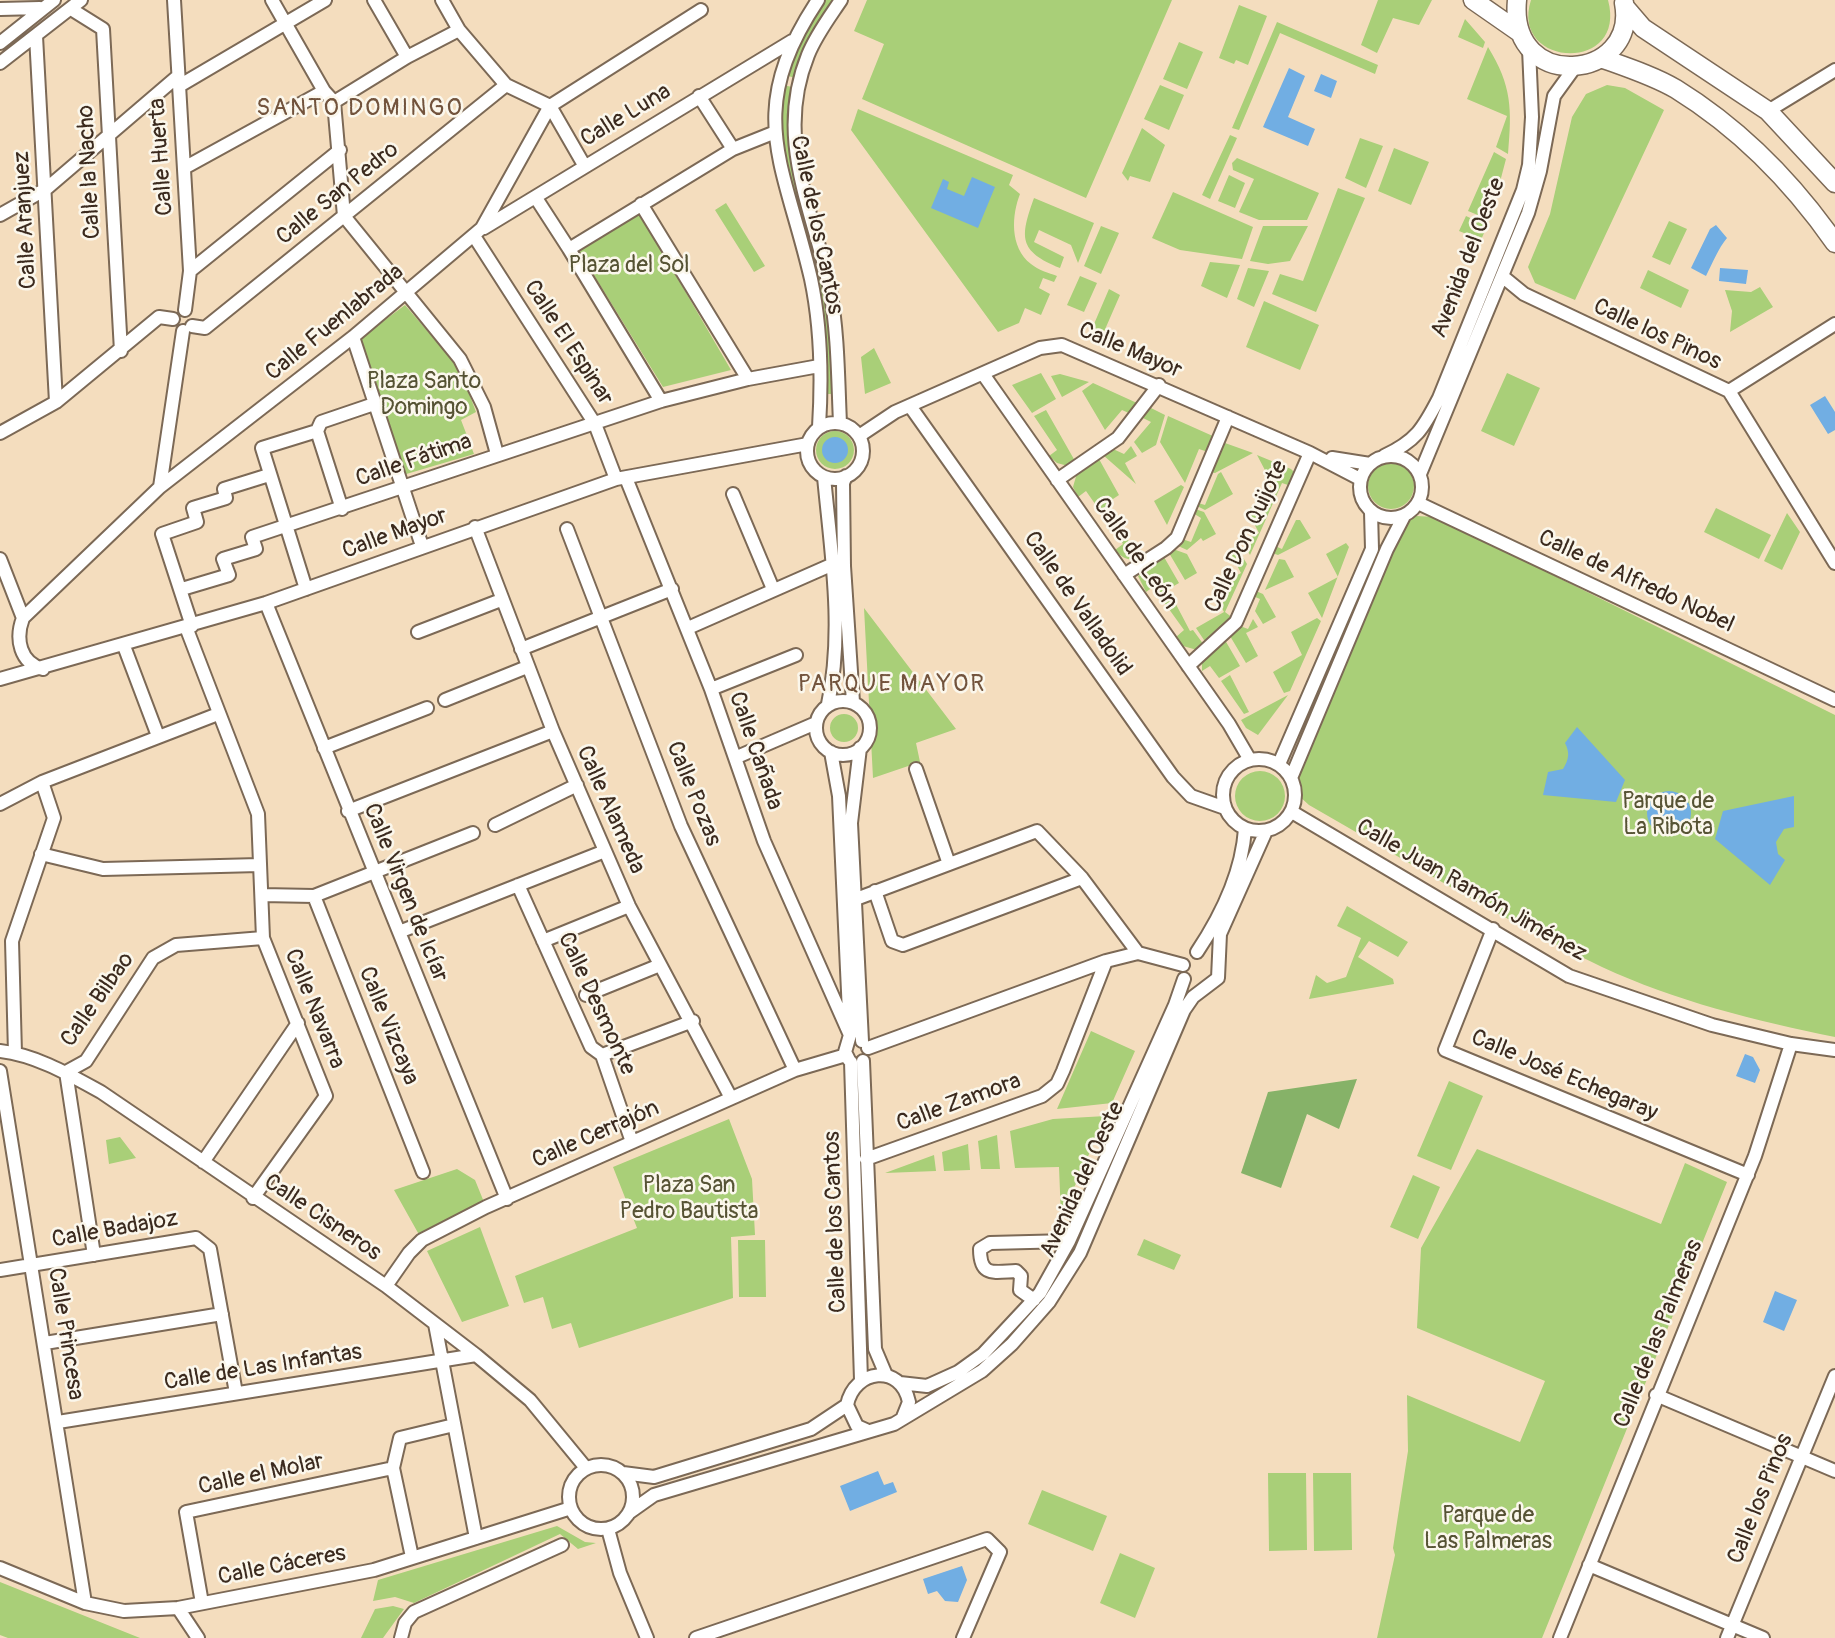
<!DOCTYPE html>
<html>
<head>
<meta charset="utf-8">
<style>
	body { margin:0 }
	canvas { display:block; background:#f4ddbe }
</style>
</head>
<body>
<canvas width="1835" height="1638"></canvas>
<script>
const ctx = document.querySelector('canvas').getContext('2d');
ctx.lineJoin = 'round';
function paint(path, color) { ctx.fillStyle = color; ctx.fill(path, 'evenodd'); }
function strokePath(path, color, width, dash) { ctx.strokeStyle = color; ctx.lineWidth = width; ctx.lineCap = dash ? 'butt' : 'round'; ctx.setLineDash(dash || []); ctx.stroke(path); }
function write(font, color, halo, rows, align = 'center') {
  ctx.font = font + ' Pangolin,sans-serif'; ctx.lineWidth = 5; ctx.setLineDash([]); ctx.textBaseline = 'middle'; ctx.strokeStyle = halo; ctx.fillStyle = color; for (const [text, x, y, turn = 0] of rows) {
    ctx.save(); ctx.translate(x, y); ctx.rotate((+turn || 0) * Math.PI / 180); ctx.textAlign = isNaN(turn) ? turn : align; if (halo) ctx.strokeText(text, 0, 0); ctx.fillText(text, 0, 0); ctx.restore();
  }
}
const green = new Path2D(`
	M822,0H837L795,78L785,75L791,57Z
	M867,0H1172L1086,198L862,99L884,44L854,31Z
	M1378,0H1432L1419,25L1393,18L1377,53L1361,45Z
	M1531,0H1608C1628,74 1509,68 1531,0Z
	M1239,5L1267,16L1248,65L1236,60L1234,64L1219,58Z
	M1465,19L1485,42L1483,48L1458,37Z
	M1277,22L1378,65L1375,74L1280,33L1239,130L1232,128Z
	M1179,42L1203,52L1187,89L1163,79Z
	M1488,47C1512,86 1512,109 1508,154L1496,147L1507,116L1467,99Z
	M783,85L792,87C786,136 793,176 807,223L798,226L778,134Z
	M1160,85L1184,95L1169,130L1144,119Z
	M1607,85L1625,88L1664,110L1575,300L1535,283L1528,267L1550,214L1572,117L1586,94Z
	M858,109L1013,175L1009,185L1020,194C1012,214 1009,247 1031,264C1038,270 1049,273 1057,276L1054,282L1043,278L1039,288L1050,294L1041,315L1025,308L1019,323L998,332L851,130Z
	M1142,128L1165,145L1150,182L1130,176L1128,181L1122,173Z
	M1230,135L1237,138L1210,199L1202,195Z
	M1360,138L1383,146L1366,188L1345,178Z
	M1394,148L1429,162L1411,205L1378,191Z
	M1494,152L1506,159L1490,220L1468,211Z
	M1237,158L1319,193L1307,220H1259L1239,212L1254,179L1233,170L1232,163Z
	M1229,175L1245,183L1235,208L1218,201Z
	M1338,188L1365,198L1316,312L1272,294L1280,274L1303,281Z
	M1173,192L1253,227L1242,259L1180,250L1152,238Z
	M1034,198L1094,223L1078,263L1071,245L1039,230L1034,242L1064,257L1060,268C1018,251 1020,237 1034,198Z
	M726,203L765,266L754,272L715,210Z
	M639,212L731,370L663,387L579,251Z
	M1466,216L1487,226L1481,240L1459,231Z
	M1669,221L1687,229L1670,265L1652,257Z
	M1101,226L1119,233L1101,274L1084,266Z
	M1263,226H1308L1290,261L1268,264L1250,261Z
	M811,232L827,299L833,394H823L802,235Z
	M1210,262L1240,265L1227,298L1201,286Z
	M1248,268L1269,271L1254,307L1237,299Z
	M1648,270L1689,290L1681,308L1640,288Z
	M1080,276L1097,283L1084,312L1067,305Z
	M1760,287L1773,307L1730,332L1732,311L1725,290L1751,292Z
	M1109,289L1120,295L1103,334L1091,331Z
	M1264,301L1319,325L1300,370L1246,347Z
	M405,305L460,369L476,412L461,420L474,454L403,475L361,338Z
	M874,348L891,383L865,394L861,357Z
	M1041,373L1056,399L1032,413L1012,385Z
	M1507,373L1540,388L1514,446L1481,431Z
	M1060,374L1089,382L1062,397L1051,376Z
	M1093,383L1137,403L1131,414L1122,410L1105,430L1082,391Z
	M1151,408L1165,415L1156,445L1142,453L1134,442L1151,422L1143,418Z
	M1046,410L1075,461L1068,466L1057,463L1049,456L1057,450L1034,416Z
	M1168,416L1215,437L1208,452L1199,449L1185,483L1160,442Z
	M816 450a19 19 0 1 1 38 0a19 19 0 1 1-38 0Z
	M1225,443L1253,453L1215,473L1210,472Z
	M1131,446L1137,456L1125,463L1136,484L1103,455L1113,449L1124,454Z
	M1257,455L1291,469L1296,474L1291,486L1282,483L1250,555L1243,542L1259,533L1247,510L1277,493Z
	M1099,459L1119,495L1107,503L1139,559C1128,561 1122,558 1115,550L1123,544L1086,491L1078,497L1073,487L1077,473Z
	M1368 486a23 23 0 1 1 46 0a23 23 0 1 1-46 0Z
	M1221,472L1233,494L1205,510L1197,506L1198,503L1205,505L1218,474Z
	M1181,485L1184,487L1167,525L1154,501Z
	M1716,508L1771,535L1759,559L1704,532Z
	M1195,509L1204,512L1216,534L1203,541L1201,538L1187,550L1176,545L1182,539L1191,542L1201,518L1193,513Z
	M1787,513L1800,532L1782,570L1764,561Z
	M1416,516L1436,517L1835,715V1037C1756,1021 1675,1001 1602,967C1501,919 1405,860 1309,805L1299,796L1296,780L1404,524Z
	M1296,520H1300L1311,538L1278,555L1272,553L1275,546L1282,549Z
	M1346,543L1349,547L1322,618L1308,593L1338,577L1326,554Z
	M1236,546L1247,564L1225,612L1233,618L1206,643L1196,628L1224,612L1212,589L1241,573L1229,550Z
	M1173,549L1187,554L1197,573L1185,580L1169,553Z
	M1164,557L1179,583L1158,595L1153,587L1146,592L1138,576Z
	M1279,559L1285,560L1294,577L1265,590Z
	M1256,591L1263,594L1276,617L1263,624L1255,611L1260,599L1253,596Z
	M1170,593L1190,631L1193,630L1204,645L1197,650L1183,646L1176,637L1184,630L1161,598Z
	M864,608L956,729L916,743L920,762L873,778Z
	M1317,618L1321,621L1290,691L1284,693L1273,672L1302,655L1291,632Z
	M1253,619L1258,627L1246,633L1258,656L1246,663L1230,636L1240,626L1248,629Z
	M1225,640L1240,666L1219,678L1210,666L1202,671V662Z
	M1230,675L1249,712L1244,714L1221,681Z
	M1288,695L1258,735L1246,728L1241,720Z
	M830 728a14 14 0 1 1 28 0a14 14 0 1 1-28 0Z
	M1235 796a25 25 0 1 1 50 0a25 25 0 1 1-50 0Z
	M1347,906L1408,942L1398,957L1369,941L1358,957L1393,979L1394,984L1309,999L1316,975L1327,983L1346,977L1361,938L1337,926Z
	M1091,1031L1135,1051L1112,1103L1057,1109Z
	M1449,1081L1483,1096L1451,1170L1417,1156Z
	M1106,1116L1061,1217L1059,1167L1015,1168L1010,1131L1053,1119Z
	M729,1119L752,1179L755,1235L731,1237L733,1298L579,1348L571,1323L552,1329L543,1297L524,1303L515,1276L637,1228L613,1167Z
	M997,1135L1000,1169H981L978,1141Z
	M120,1137L136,1158L109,1164L106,1140Z
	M968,1144L970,1170L944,1171L942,1152Z
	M1477,1149L1661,1224L1685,1163L1727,1182L1542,1638H1377L1395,1555L1393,1548L1408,1451L1407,1395L1520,1442L1545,1381L1417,1328L1421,1248Z
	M934,1155L936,1171L885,1173Z
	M457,1169L475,1180L486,1207L422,1240L394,1190Z
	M1413,1175L1440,1187L1418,1239L1390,1227Z
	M480,1227L509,1306L462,1322L427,1251Z
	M1144,1239L1181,1255L1174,1270L1137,1255Z
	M738,1240H765L766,1297H739Z
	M1268,1473H1306L1307,1550L1269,1551Z
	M1313,1473H1351L1352,1550L1314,1551Z
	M1042,1490L1107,1516L1093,1551L1028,1524Z
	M557,1526L585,1542L596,1543L578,1549L560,1534L414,1603L395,1597L373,1601L378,1580Z
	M1120,1553L1155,1568L1135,1618L1100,1603Z
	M0,1582L140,1638H8L0,1635Z
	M393,1606L404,1609L383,1638H361L375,1609Z`);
const forest = new Path2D(`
	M1357,1079L1339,1129L1307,1114L1281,1188L1241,1173L1268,1092Z`);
const water = new Path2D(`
	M1289,68L1305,76L1288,117L1315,129L1308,146L1263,127Z
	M1321,74L1337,81L1331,98L1314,91Z
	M972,177L995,187L978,228L931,208L943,179L949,182L947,189L964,196Z
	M1716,225L1727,238C1718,249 1713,262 1706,276L1691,268L1710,229Z
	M1720,268L1748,270L1746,284L1719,281Z
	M1825,396L1835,412V430L1828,434L1810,405Z
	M822 450a13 13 0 1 1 26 0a13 13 0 1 1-26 0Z
	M1577,727L1625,780L1616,802L1543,795L1548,772L1563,769C1569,759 1570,753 1565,743Z
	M1647 813a22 22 0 1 1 44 0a22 22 0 1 1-44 0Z
	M1794,796V827L1784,829L1776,842L1778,854L1785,860L1770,885L1715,839L1723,811Z
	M1745,1054L1753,1057L1760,1070L1755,1083L1736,1076Z
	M1775,1291L1797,1300L1784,1331L1763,1322Z
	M878,1471L884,1485L893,1482L897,1492L850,1511L840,1486Z
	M962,1566L967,1580L958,1602L945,1601L937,1591L928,1594L923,1579Z`);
const street = new Path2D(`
	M174,0L190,271L185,310
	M272,0L324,91L334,102L344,216L460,359L484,407L497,454
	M374,0L407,57
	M442,0L459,30L506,85L550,106L584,165
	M818,0C743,113 784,162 811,279C821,326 822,379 819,427
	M0,9L40,8
	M71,9L103,29L121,351
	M36,36L56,402
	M0,43L54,0
	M0,63L81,0
	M179,86L325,0
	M699,96L733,149
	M334,102L407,57L459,30
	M1768,111L1835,70
	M184,168L324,91
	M536,198L569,249L733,149L773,133
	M641,204L748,379
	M0,215L46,189L178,76
	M484,228L792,41
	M474,236L595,424L616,479
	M569,249L661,401
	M190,271L340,150
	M1502,276L1524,294L1729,391L1835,563
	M192,326L205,328L506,85
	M353,337L422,546
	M983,374L1229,724L1250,760
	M1729,391L1835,324
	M910,406L1173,777L1191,796L1225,808
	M840,423C838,380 838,332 830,290C813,208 774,139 808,55C816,35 829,18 841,0
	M807 451a28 28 0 1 1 56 0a28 28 0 1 1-56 0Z
	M317,431L342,509
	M0,433L56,402L159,317L173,319
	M859,436L895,412L1040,348L1062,345L1310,453L1360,479
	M1360 487a31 31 0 1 1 62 0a31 31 0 1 1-62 0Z
	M1384,456C1416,441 1423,429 1439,398L1523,190L1529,165L1532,117L1529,49
	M1332,458L1370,464
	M1420,474L1528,213L1540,171L1554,96L1575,67
	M846,476L843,483L844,566L853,702
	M824,477C831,551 844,631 828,704
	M626,478L711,689L764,841L850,1035
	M1057,480L1118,438L1159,385
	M160,487L183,331
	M733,494L773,589
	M1418,503L1835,700
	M475,527L553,731L629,906L731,1098
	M567,529L681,826L795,1070
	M0,559L23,618
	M1124,575L1166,548L1177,538L1228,417
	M182,589L229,575L223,559L256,549L252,537L661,401L748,379L819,366
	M306,589L262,448L317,431L321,422L374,404
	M266,603L507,1199
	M192,626L162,534L197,522L193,508L226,498L224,489L269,475
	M186,627L258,814L263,938L326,1096L253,1198
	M688,628L831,565
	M418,632L501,600
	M124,646L158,736
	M521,649L672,589
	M1188,666L1236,622L1310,453
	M43,669C20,663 15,639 23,618L160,487L353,337L482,228L550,106L701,10
	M0,679L266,603L616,479L808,444
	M711,689L796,655
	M445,700L527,667
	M816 728a27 27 0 1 1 54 0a27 27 0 1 1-54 0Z
	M324,748L427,708
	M860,748L851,823L862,1041
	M831,752L839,796L850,1035L845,1052L849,1060
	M737,757L816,723
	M1223 795a36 36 0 1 1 72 0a36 36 0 1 1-72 0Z
	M1279,764L1372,549L1371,512
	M916,769L949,864
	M1291,778L1387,549L1404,516
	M0,804L42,782L218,714
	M348,811L553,731
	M1292,812L1569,976L1712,1025L1791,1044L1835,1050
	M495,825L577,785
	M41,854L103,869L259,865
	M518,885L591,1047L602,1055L632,1142
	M875,891L892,941L903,945L1082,878
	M262,895L314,896L473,833
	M314,896L423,1172
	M856,899L1037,831L1082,878L1138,953L1183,965
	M1493,929L1445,1050L1748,1175
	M399,932L605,851
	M543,941L629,906
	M1197,952C1221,916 1242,872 1245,829
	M586,995L660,965
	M868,1048L1106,961L1138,953
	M0,1051C36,1055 70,1075 101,1092L386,1286L476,1355L530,1400L586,1468
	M15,1053L12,941L54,818L42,782
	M602,1055L693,1021
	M863,1061L875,1349L886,1375
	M851,1062L861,1380
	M0,1071L85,1603
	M866,1159L1042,1096L1057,1084L1063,1071L1106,961
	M203,1162L298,1023
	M94,1255L66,1072L86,1061L153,958L176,945L263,938
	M0,1270L196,1238L210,1249L236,1393
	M386,1286L409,1253L422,1240L486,1207L795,1070L846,1055
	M1034,1300L1020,1290L1021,1276L1016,1271C993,1272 980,1277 980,1249L990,1243L1069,1241
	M435,1324L476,1538
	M45,1343L222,1314
	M900,1383L927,1386L958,1372L983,1354L1040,1293L1069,1241L1175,1005L1184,979
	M1656,1395L1835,1471
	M58,1422L476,1355
	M866,1430L857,1426L847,1405C854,1369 901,1363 909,1402L903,1417
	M569 1497a32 32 0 1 1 64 0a32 32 0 1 1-64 0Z
	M623,1473L654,1477L811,1429L847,1405
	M630,1512L654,1495L894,1424L982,1371L1012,1344L1049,1302L1080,1253L1184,1010L1193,997L1218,978L1220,934L1266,831
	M608,1529L620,1573L647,1638
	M412,1557L393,1468L400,1438L454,1425
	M1589,1565L1763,1638
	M0,1568L85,1603L124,1611L178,1608L374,1570L571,1508
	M202,1603L186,1512L393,1468
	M178,1608L198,1638
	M401,1638L405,1623L414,1612L562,1545
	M696,1638L987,1539L1000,1552L963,1638
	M1560,1638L1755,1156L1791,1044
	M1727,1638L1835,1376`);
const secondary = new Path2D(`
	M1473,0L1519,32
	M1517,0C1508,94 1639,81 1624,3
	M1625,7L1643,28L1768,111L1835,183
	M1601,58C1626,67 1654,76 1676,89C1739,128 1793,183 1835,243`);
const streetNames = [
	["Calle Luna",626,116,-31],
	["Calle Huerta",162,157,-94],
	["Calle la Nacho",90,172,-93],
	["Calle San Pedro",338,194,-39],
	["Calle Aranjuez",26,220,-93],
	["Calle de los Cantos",816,225,78],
	["Avenida del Oeste",1469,258,-69],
	["Calle Fuenlabrada",335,323,-39],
	["Calle los Pinos",1657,335,25],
	["Calle El Espinar",568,343,57],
	["Calle Mayor",1130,351,23],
	["Calle Fátima",414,461,-19],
	["Calle Mayor",395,534,-20],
	["Calle Don Quijote",1247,537,-65],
	["Calle de León",1135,554,55],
	["Calle de Alfredo Nobel",1636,582,25],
	["Calle de Valladolid",1077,604,55],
	["Calle Cañada",755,751,71],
	["Calle Pozas",693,794,68],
	["Calle Alameda",610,810,66],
	["Calle Juan Ramón Jiménez",1471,891,30],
	["Calle Virgen de Icíar",405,893,68],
	["Calle Bilbao",98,1000,-55],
	["Calle Desmonte",596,1004,65],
	["Calle Navarra",314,1009,68],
	["Calle Vizcaya",388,1026,68],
	["Calle José Echegaray",1564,1076,23],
	["Calle Zamora",959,1103,-20],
	["Calle Cerrajón",596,1135,-24],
	["Avenida del Oeste",1083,1180,-65],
	["Calle Cisneros",322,1218,34],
	["Calle de los Cantos",836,1222,-92],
	["Calle Badajoz",115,1230,-10],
	["Calle Princesa",65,1334,81],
	["Calle de las Palmeras",1659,1334,-68],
	["Calle de Las Infantas",263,1368,-9],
	["Calle el Molar",261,1475,-12],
	["Calle los Pinos",1761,1499,-68],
	["Calle Cáceres",282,1566,-11]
];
const parkNames = [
	["Plaza del Sol",629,266],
	["Plaza Santo",424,382],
	["Domingo",424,408],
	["Parque de",1668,802],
	["La Ribota",1668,828],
	["Plaza San",689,1186],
	["Pedro Bautista",689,1212],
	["Parque de",1488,1516],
	["Las Palmeras",1488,1542]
];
const neighbourhoodNames = [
	["SANTO DOMINGO",360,109],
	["PARQUE MAYOR",892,685]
];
paint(green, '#a9cf78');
paint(forest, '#86b268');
paint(water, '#71aee3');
strokePath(street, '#7c6956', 16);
strokePath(secondary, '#7c6956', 21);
strokePath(street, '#fff', 12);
strokePath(secondary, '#fff', 18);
write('23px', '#3b2a1e', '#fbf7ec', streetNames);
write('23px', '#565334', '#fbf7ec', parkNames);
ctx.letterSpacing = '2px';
write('24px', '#72533c', '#fbf7ec', neighbourhoodNames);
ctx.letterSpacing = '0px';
</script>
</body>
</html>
